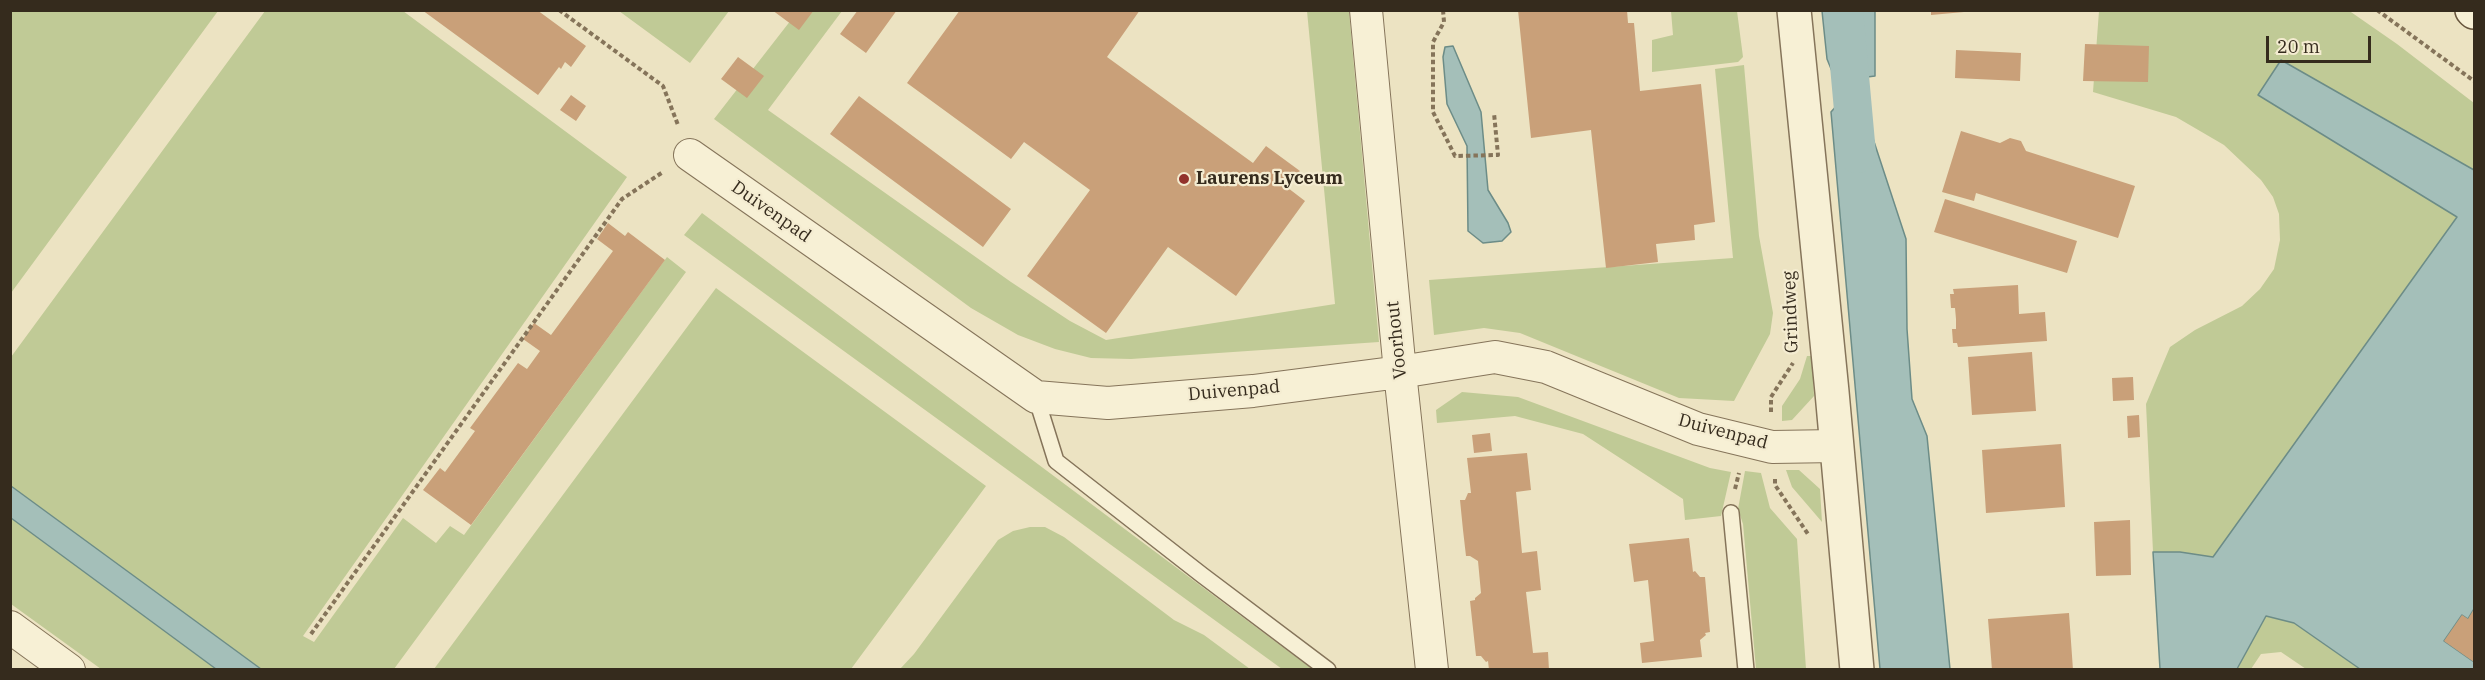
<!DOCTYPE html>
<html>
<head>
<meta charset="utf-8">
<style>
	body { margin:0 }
	#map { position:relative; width:2485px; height:680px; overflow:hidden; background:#ece3c2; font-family:"IBM Plex Serif",serif }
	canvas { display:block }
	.frame { position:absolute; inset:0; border:12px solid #352b1d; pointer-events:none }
	.scale { position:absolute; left:2266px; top:36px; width:105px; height:27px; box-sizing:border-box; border:3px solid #352b1d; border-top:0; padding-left:8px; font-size:18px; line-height:21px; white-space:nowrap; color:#352b1d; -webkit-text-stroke:4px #f4ecd1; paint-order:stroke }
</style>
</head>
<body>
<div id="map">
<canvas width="2485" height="680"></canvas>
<div class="frame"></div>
<div class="scale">20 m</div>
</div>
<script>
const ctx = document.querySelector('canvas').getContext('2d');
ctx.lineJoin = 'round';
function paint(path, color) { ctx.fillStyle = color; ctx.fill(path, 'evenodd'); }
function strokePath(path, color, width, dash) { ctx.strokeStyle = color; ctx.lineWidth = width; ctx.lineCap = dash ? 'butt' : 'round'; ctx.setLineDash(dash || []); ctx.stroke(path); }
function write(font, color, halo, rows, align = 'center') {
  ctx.font = font + ' "IBM Plex Serif",serif'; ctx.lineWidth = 4.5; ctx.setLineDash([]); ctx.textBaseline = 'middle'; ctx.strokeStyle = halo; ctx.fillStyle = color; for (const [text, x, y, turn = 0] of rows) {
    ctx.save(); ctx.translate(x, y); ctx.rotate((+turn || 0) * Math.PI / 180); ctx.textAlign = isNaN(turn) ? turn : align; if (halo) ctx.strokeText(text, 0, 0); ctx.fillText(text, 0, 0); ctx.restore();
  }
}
const green = new Path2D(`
	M11,10L218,11L11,293L10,11Z
	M2348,10L2397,44L2474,103V170L2281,60L2258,95L2457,217L2213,558L2180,552H2153L2146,404L2170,347L2195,330L2242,306L2260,289L2274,269L2280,240L2279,214L2273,197L2261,180L2224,145L2176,117L2093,92L2099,11Z
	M265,11H403L627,177L303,636L314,642L403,518L436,543L450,526L464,535L667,257L686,272L394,669H261L11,486V357Z
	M619,11H729L690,63Z
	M798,11H842L768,110L1011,282L1070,321L1106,340L1335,304L1307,11H1349L1379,342L1131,359L1091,358L1055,349L1018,335L971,308L714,119Z
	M1671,11H1737L1743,57L1738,62L1652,72V40L1673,35Z
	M1744,65L1759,236L1773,313L1770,334L1734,401L1679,398L1520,333L1484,328L1434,335L1429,280L1733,258L1715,69Z
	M702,213L1312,669H1282L684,235Z
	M716,288L986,486L851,669H434Z
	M1807,356H1812L1814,396L1792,420L1782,421V406L1800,379Z
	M1462,392L1518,397L1710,468L1731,472L1721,516L1685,520L1683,499L1583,434L1515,416L1437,423L1436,410Z
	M1786,470H1799L1820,489L1822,522L1792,487Z
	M1745,471L1761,473L1770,508L1797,539L1806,669H1756L1743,524L1738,509Z
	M11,518L216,669H101L11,604Z
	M1030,527H1045L1064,537L1174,620L1204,635L1250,669H900L914,654L998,540L1013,531Z
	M2265,616L2294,623L2360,669H2306L2281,652L2261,654L2251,669L2237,670Z`);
const water = new Path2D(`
	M1822,11H1875V76L1836,81L1827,59Z
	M1453,46L1481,112L1488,190L1508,223L1511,232L1502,241L1483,243L1468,231L1467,146L1447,104L1443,57L1445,47Z
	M2281,60L2474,170V609L2468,619L2462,615L2444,641L2474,662V669H2360L2294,623L2266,616L2237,669H2160L2153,552H2180L2213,557L2457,217L2258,95Z
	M1861,102L1906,239L1907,329L1912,399L1927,436L1950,669H1880L1831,112L1838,104Z
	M11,486L261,669H216L11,518Z`);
const canal = new Path2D(`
	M1844,10L1857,154`);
const building = new Path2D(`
	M422,10H537L586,46L571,67L565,62L561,69L559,67L538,95Z
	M772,10H814L799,30Z
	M858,10H897L866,53L840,34Z
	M960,10H1140L1107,57L1253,163L1266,146L1300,171L1288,188L1305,201L1236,296L1168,247L1106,333L1027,276L1090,190L1024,142L1011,159L907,83Z
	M1518,10H1627L1628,23H1634L1640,91L1701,84L1715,222L1694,225L1695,240L1656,244L1658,262L1606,268L1591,130L1531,138Z
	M1931,10H1964V12L1931,15Z
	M2085,44L2149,46L2148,82L2083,81Z
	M1956,50L2021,53L2020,81L1955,78Z
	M738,57L764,76L747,98L721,79Z
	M571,95L586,106L576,121L560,110Z
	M859,96L1011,209L983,247L830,134Z
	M1961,131L2000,143L2010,138L2021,141L2026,151L2135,186L2118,238L1976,193L1974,201L1942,192Z
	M1945,199L2077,241L2067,273L1934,232Z
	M608,223L625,236L628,232L665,260L471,525L423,490L440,468L445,472L475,431L470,428L518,363L527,369L540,351L523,339L534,323L551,335L613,251L597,239Z
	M2018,285L2019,314L2045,312L2047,341L1958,347L1957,343H1953L1952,329H1956V319L1955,308H1951L1950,294H1954L1953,289Z
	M2032,352L2036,411L1972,415L1968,357Z
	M2133,377L2134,400L2113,401L2112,378Z
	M2139,415L2140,437L2128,438L2127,416Z
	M1490,433L1492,451L1474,453L1472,435Z
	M2061,444L2065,507L1986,513L1982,450Z
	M1527,453L1531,490L1516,492L1522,553L1537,551L1541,590L1526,592L1533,653L1548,652L1549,670H1489L1488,661L1486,662L1481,656H1476L1470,601L1475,600V598L1481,593L1478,561L1470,556H1466L1463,530L1460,500H1465L1468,493H1471L1467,458Z
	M2130,520L2131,575L2096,576L2094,522Z
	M1689,538L1693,572L1695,571L1700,577H1705L1710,632L1705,633L1706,635L1700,640L1702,657L1642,663L1640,643L1654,641L1648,580L1634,582L1629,544Z
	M2474,609V662L2444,641L2462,615L2468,619Z
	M2069,613L2073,670H1992L1988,619Z`);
const path = new Path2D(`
	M559,10L663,86L678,125
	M1443,10L1444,22L1433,42V112L1455,156L1498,155L1494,113
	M2377,10L2474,81
	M1771,412V397L1793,363
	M1775,479V485L1808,534
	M1735,489L1739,473
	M311,634L622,199L663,172`);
const service = new Path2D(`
	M1036,397L1056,461L1202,575L1328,670
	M1731,513L1746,670`);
const minor = new Path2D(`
	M1366,10L1400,372L1432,670
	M690,155L1036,397L1108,403L1253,391L1400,372L1495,357L1546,367L1698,429L1772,447L1837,446
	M10,627L69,670`);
const tertiary = new Path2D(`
	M1794,10L1832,392L1857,670`);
const secondary = new Path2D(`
	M2472,10L2474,12`);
const markers = [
	[1184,179,6,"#92332c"]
];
const poiNames = [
	["Laurens Lyceum",1196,179]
];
const streetNames = [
	["Duivenpad",771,212,35],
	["Grindweg",1791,312,-92],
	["Voorhout",1397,340,-96],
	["Duivenpad",1234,391,-5],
	["Duivenpad",1723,432,15]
];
paint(green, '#c0ca96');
paint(water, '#a4bfb9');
strokePath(water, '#6c8c87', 1.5);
strokePath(canal, '#a4bfb9', 38);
paint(building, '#c9a079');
strokePath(service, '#85745a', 18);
strokePath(minor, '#85745a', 34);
strokePath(tertiary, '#85745a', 36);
strokePath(secondary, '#67553d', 36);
strokePath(path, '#85745a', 4, [4.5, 3]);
strokePath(service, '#f7f0d5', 15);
strokePath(minor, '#f7f0d5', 32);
strokePath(tertiary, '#f7f0d5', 33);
strokePath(secondary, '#f7f0d5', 33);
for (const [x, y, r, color] of markers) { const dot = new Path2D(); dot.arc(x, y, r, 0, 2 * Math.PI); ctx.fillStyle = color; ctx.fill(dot); strokePath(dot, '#f4ecd1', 2); }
write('bold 18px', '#352b1d', '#f4ecd1', poiNames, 'left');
write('18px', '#352b1d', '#f4ecd1', streetNames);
</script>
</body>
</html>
